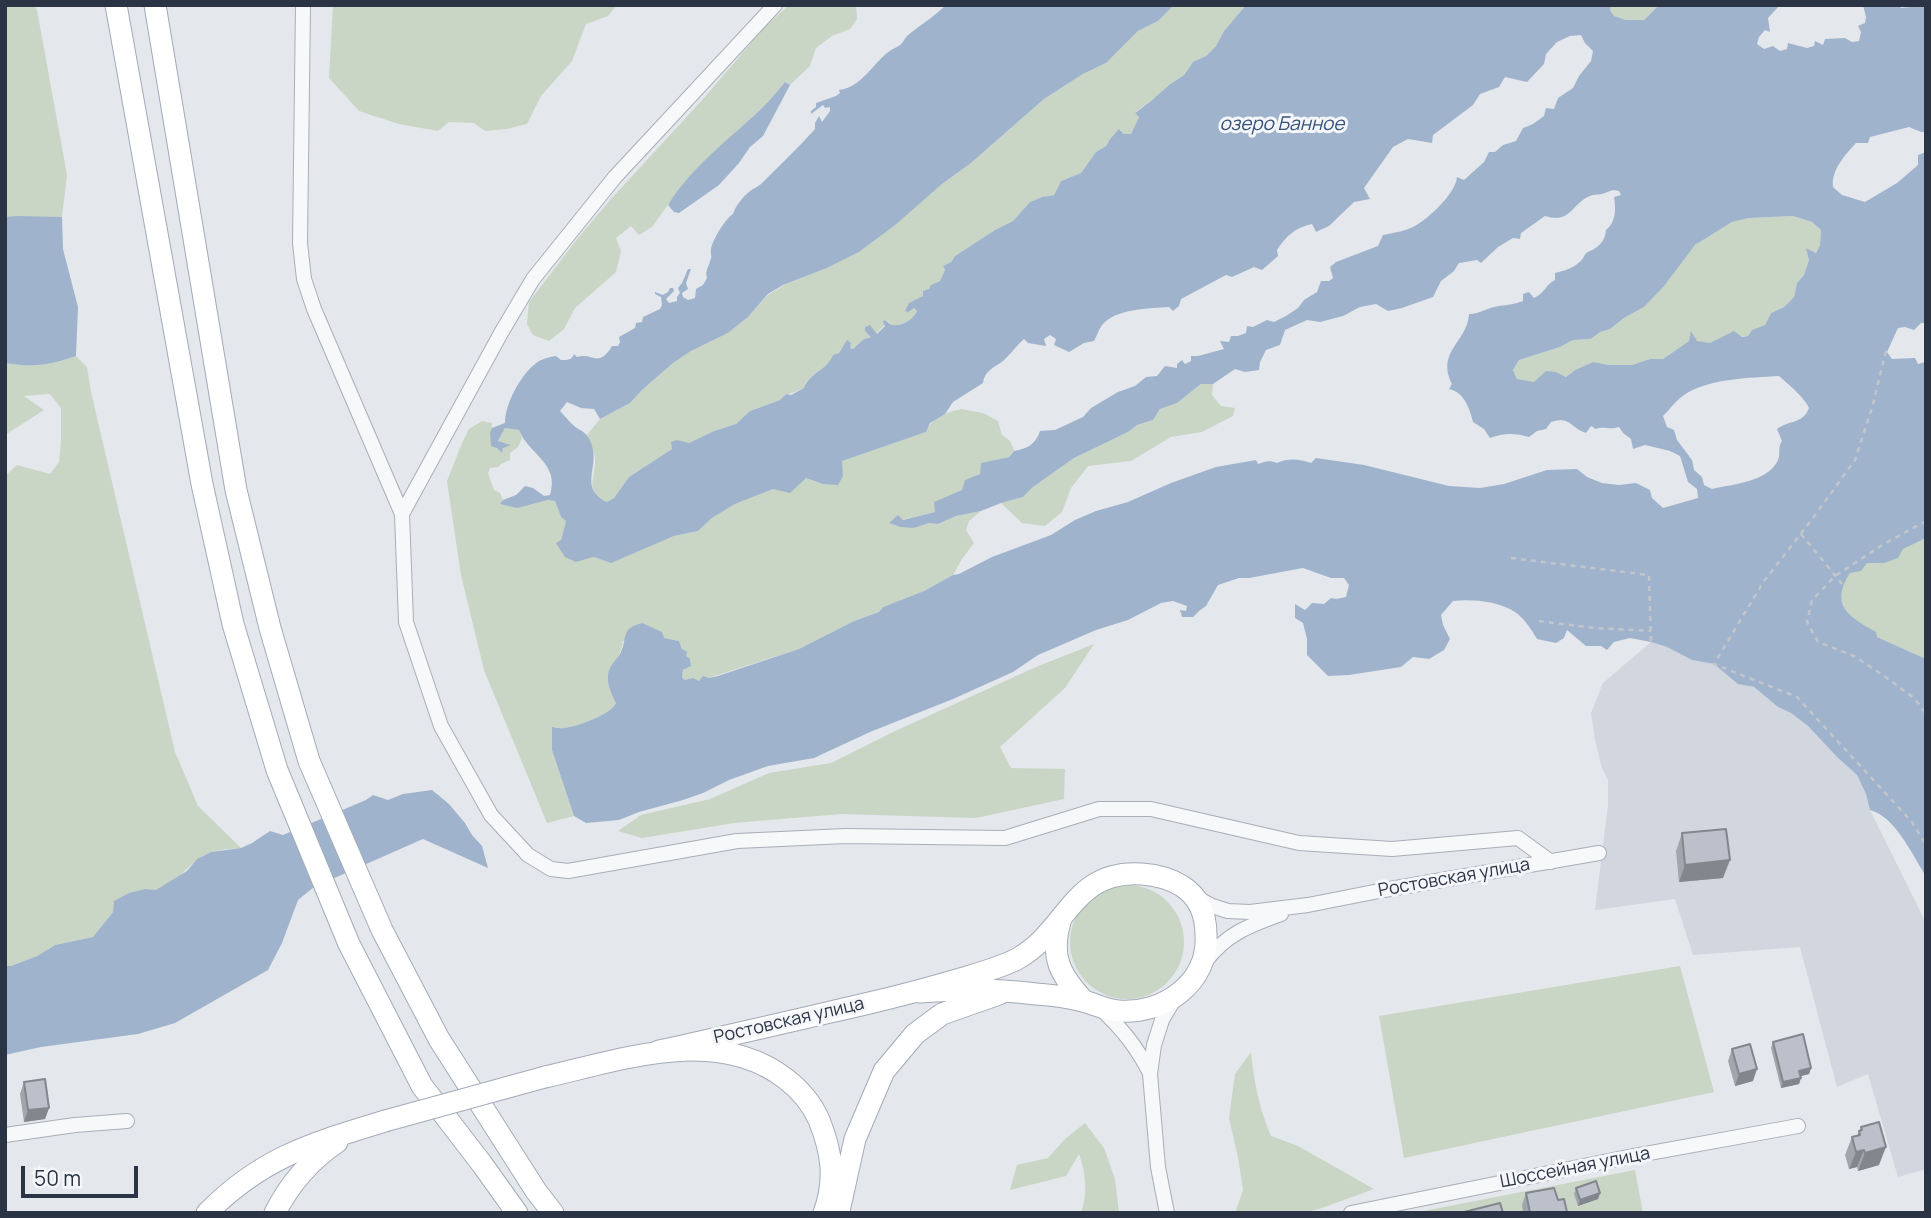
<!DOCTYPE html>
<html>
<head>
<meta charset="utf-8">
<style>
	body { margin:0 }
	#map { position:relative; width:1931px; height:1218px; overflow:hidden; background:#e4e7ec; font-family:Manrope,sans-serif }
	canvas { display:block }
	.frame { position:absolute; inset:0; border:7px solid #2b3445; pointer-events:none }
	.scale { position:absolute; left:21px; top:1166px; width:117px; height:32px; box-sizing:border-box; border:4px solid #2b3445; border-top:0; padding-left:9px; font-size:21px; line-height:24px; white-space:nowrap; color:#2b3445; -webkit-text-stroke:5px #f4f6f9; paint-order:stroke }
</style>
</head>
<body>
<div id="map">
<canvas width="1931" height="1218"></canvas>
<div class="frame"></div>
<div class="scale">50 m</div>
</div>
<script>
const ctx = document.querySelector('canvas').getContext('2d');
ctx.lineJoin = 'round';
function paint(path, color) { ctx.fillStyle = color; ctx.fill(path, 'evenodd'); }
function strokePath(path, color, width, dash) { ctx.strokeStyle = color; ctx.lineWidth = width; ctx.lineCap = dash ? 'butt' : 'round'; ctx.setLineDash(dash || []); ctx.stroke(path); }
function write(font, color, halo, rows, align = 'center') {
  ctx.font = font + ' Manrope,sans-serif'; ctx.lineWidth = 6; ctx.setLineDash([]); ctx.textBaseline = 'middle'; ctx.strokeStyle = halo; ctx.fillStyle = color; for (const [text, x, y, turn = 0] of rows) {
    ctx.save(); ctx.translate(x, y); ctx.rotate((+turn || 0) * Math.PI / 180); ctx.textAlign = isNaN(turn) ? turn : align; if (halo) ctx.strokeText(text, 0, 0); ctx.fillText(text, 0, 0); ctx.restore();
  }
}
const built = new Path2D(`
	M1651,642L1667,647L1692,660L1714,664L1738,683L1754,687L1778,707L1791,713L1808,726L1837,757L1857,775L1866,794L1870,810L1926,923V1169L1898,1177L1868,1074L1837,1087L1800,947L1693,955L1675,899L1595,910L1608,805V780L1602,768L1595,740L1591,713L1603,683Z`);
const green = new Path2D(`
	M5,5H34L37,10L67,175L62,217H5Z
	M333,5H617L608,16L586,24L572,61L541,96L527,124L507,129L485,131L474,123L449,122L438,131L399,124L359,111L329,78Z
	M789,5H856L857,19L850,29L832,36L816,48L810,66L790,85L785,82L764,106L700,166L675,195L652,227L639,235L631,226L616,238L621,251L616,272L575,308L564,329L549,341L533,335L527,324L529,302L578,238L611,199L704,98L763,29Z
	M1174,5H1246L1224,31L1216,46L1206,56L1193,62L1184,75L1169,85L1151,101L1135,112L1139,117L1131,134H1124L1120,129L1110,139L1106,146L1096,152L1081,173L1061,181L1054,195L1042,197L1030,202L1013,221L995,230L955,256L951,262L943,266L945,270L940,281C932,285 930,291 923,296C915,302 911,302 906,310L915,308L917,311C912,321 902,326 892,325L888,321L876,334L872,329L871,337L864,339L853,349L844,345C839,353 832,362 824,367C815,374 807,376 804,388L789,394H786L780,400L750,411L736,424L714,431L689,443L683,442L629,477L614,498L607,502C585,490 594,483 595,463C596,454 591,444 587,435L600,419L630,403L641,391L673,363L691,351L728,333L748,317L768,295L786,284L827,268L859,252L894,226L915,206L942,184L971,163L1044,99L1083,74L1106,63L1138,31L1158,21Z
	M1611,5H1659L1644,20H1626L1614,16L1610,10Z
	M1793,216L1812,222L1821,230L1820,245L1816,253L1807,249L1809,260L1804,275L1797,283L1794,297L1784,307L1771,313L1765,325L1752,330L1748,336L1722,338L1710,343L1689,341L1663,359H1650L1632,365H1609L1593,362L1575,370L1566,377L1556,372L1534,382L1518,380L1513,370L1519,360L1560,347L1573,340L1591,339L1600,332L1610,329L1624,318L1644,307L1695,245L1732,222L1749,218Z
	M76,356L87,367L91,392L175,752L198,806L241,848C226,849 210,850 198,859C186,868 172,887 156,890C153,891 149,889 145,889L113,912L93,937L55,945L37,956L11,966H5V476L17,465L50,474L59,462L61,442V408L50,394L24,396L44,410L5,435V363C33,368 50,365 76,356Z
	M1201,384H1213L1212,395L1221,406L1235,408L1233,416L1202,432L1171,437L1131,461L1088,466L1071,488L1062,512L1045,526L1022,523L1001,503L1023,497L1033,487L1074,458L1128,432L1137,425L1153,420L1160,409L1177,403Z
	M961,409L983,413L998,421L1002,435L1010,441L1014,450L1009,457L982,463L980,474L966,480L962,490L951,495L936,512L889,523L914,528L929,523L938,524L956,516L981,511L969,521L966,530L974,543L962,559L953,575L924,591L883,607L879,612L854,621L799,649L699,681L686,680L682,677L683,670L691,666L690,659L686,657L679,641L663,638L623,641C619,670 596,667 616,703C610,714 577,727 565,728C562,729 556,727 553,727L552,750L574,816L547,823L484,670L461,575L447,481L462,443L469,429L482,421L492,423C492,439 486,440 502,452L503,448L509,444L498,442L505,428L519,430L522,438L518,447L510,453V460L501,464L498,467L490,468L488,473L494,490L500,493L503,500L501,504C512,506 526,505 537,503C544,501 547,499 555,501L561,517L566,521L561,540L576,562L594,557L611,562L674,536L698,531L712,518L735,504L773,489L806,478L823,484L841,461L926,432C932,417 946,413 961,409Z
	M1926,538V659L1877,637L1846,613L1840,597L1842,584L1850,573L1867,563H1883L1902,549Z
	M1094,644L1065,688L1000,747L1011,768L1065,769L1064,799L976,818L841,814L734,823L642,838L618,831L641,815L710,799L769,773L831,763L893,732L1036,667Z
	M1070 942a57 57 0 1 1 114 0a57 57 0 1 1-114 0Z
	M1680,966L1714,1092L1404,1158L1379,1016Z
	M1251,1052C1254,1082 1259,1108 1271,1136L1298,1146L1374,1189L1319,1209L1301,1213H1235L1243,1190L1238,1157L1229,1118L1235,1074Z
	M1085,1123L1104,1148L1115,1179L1119,1213H1081C1088,1194 1086,1173 1079,1154L1066,1176L1010,1190L1017,1165L1048,1158L1065,1139Z
	M1635,1170L1643,1213H1413Z`);
const water = new Path2D(`
	M946,5H1174L1158,21L1138,31L1106,63L1083,74L1044,99L971,163L942,184L894,226L859,252L827,268L783,285L768,294L748,317L728,333L691,351L673,363L641,391L630,403L600,419L594,409L581,408L567,402L560,411C564,415 567,419 571,423C576,429 585,431 588,437C605,464 575,486 607,502L614,498L629,477L672,449L671,442L677,440L689,443L714,431L736,424L750,411L780,400L786,394L791,395L804,388C809,372 827,371 833,355L839,353L847,340L851,343L850,348L853,349L864,339L871,337L865,331V327L870,325L877,334L885,326L883,322L884,320L892,325C902,326 912,321 917,311L914,308L908,312L905,311L909,303L923,296V291L929,289L931,285L940,281L945,270L943,266L951,262L955,256L995,230L1013,221L1030,202L1042,197L1054,195L1061,181L1081,173L1096,152L1106,146L1110,139L1119,129L1124,134H1131L1139,117L1135,113L1151,101L1169,85L1184,75L1193,62L1206,56L1216,46L1224,31L1246,5H1611L1610,10L1614,16L1626,20H1644L1659,5H1780L1768,18L1770,32L1765,30L1759,37L1757,44L1764,49L1773,46L1780,51L1787,49L1788,43L1807,48L1814,46L1815,41L1823,45L1825,39L1845,38L1852,42L1859,41L1861,32L1858,26L1865,23L1866,17L1863,5H1899L1901,8L1911,7L1912,5H1926V132H1921L1909,127L1870,137L1868,143H1856C1845,155 1831,170 1833,187L1842,195L1865,202L1897,183L1918,165V155L1926,152V323H1921L1914,330L1905,327L1898,328L1887,352L1892,359L1915,358L1918,364L1926,362V538L1903,549L1898,558L1884,563H1867L1861,571L1850,573C1829,605 1849,617 1876,632L1877,637L1926,659V876C1912,855 1896,817 1870,810L1866,794L1857,775L1837,757L1808,726L1791,713L1778,707L1754,687L1738,684L1714,664L1692,660L1667,647L1651,642L1630,638L1614,642L1607,650L1601,646H1586L1567,630L1564,638L1556,643L1537,639C1531,629 1525,619 1515,612C1498,601 1472,599 1453,601L1441,615L1443,625L1450,639L1444,650L1429,659L1413,657L1401,667L1349,675L1328,676L1307,655V639L1303,623L1295,618V604L1305,610L1312,603L1324,604L1331,598L1336,599L1346,597L1349,585L1344,578H1331L1303,568L1249,578H1239L1218,585L1206,606L1199,611L1193,617H1182L1180,610L1186,611L1187,606L1173,601L1161,603L1128,620L1096,630L1038,655L1013,672L953,699L870,732L814,758L768,766L729,780L703,793L683,800L639,812L619,820L586,823L574,816L552,750V727C554,727 563,729 564,728C577,727 611,714 616,703C610,692 604,678 611,666C614,661 619,657 621,652C628,637 620,629 642,623L662,632L664,638L679,641L682,649L687,652L686,656L690,659L691,666L683,670L682,677L685,680L693,678L699,681L703,676L709,678L718,676L799,649L854,621L879,612L883,607L924,591L953,575L959,574L992,557L1051,535L1075,520L1096,511L1128,502L1171,483L1216,467L1256,460L1258,464C1266,461 1270,460 1277,463C1289,458 1299,459 1311,463L1316,458L1364,465L1449,486L1480,488L1504,484L1547,470L1577,469L1587,477L1602,483L1619,485L1636,483L1650,490L1652,498L1663,508L1698,498L1697,489L1688,482L1680,456L1670,451L1645,445L1633,449L1631,439L1623,433L1619,427C1610,430 1604,426 1596,429L1591,426L1586,433C1570,428 1571,416 1551,422L1546,429L1537,431L1529,437C1514,433 1504,433 1490,438L1484,429L1473,422C1470,409 1464,392 1449,389L1452,384C1436,351 1467,343 1469,314C1480,314 1488,307 1499,306C1508,305 1515,304 1523,301V294L1529,292L1534,298C1547,291 1545,285 1555,280V273C1568,270 1580,266 1586,253C1597,248 1605,243 1606,230C1616,222 1616,209 1614,197L1621,195L1619,191C1611,189 1610,192 1602,194C1597,195 1595,194 1590,196C1571,204 1571,224 1545,216L1521,233L1520,239L1513,238L1498,247L1481,263L1477,260L1459,263L1454,271L1441,281L1433,297L1402,308L1388,311L1376,304L1360,307L1343,316L1320,322L1307,320L1285,330L1280,345L1266,350L1260,362L1259,370L1245,372L1235,369L1213,384H1201L1177,403L1160,409L1153,420L1137,425L1128,432L1074,458L1033,487L1023,497L1001,503L981,511L956,516L938,524L929,523L914,528L901,527L889,523L898,515L903,520L935,512L934,502L962,490L965,480L980,474L981,463L1009,457L1014,451C1027,449 1036,444 1040,431L1055,430L1083,417L1091,408L1118,392L1135,386L1146,377L1157,376L1165,366L1177,368V364L1182,360L1185,364L1191,361V356H1198L1224,349L1220,341L1229,342L1231,336H1238L1246,333L1247,326L1253,327L1267,320L1274,322L1286,316L1298,308L1304,300L1317,292L1321,281H1329L1333,278L1330,267L1336,262L1378,246L1383,235C1393,233 1406,231 1415,226C1429,218 1456,193 1457,177L1464,180L1484,162L1489,152H1495L1503,145L1516,141L1523,128L1533,124L1544,116L1546,108L1554,109L1558,98L1573,88L1579,76L1591,61L1593,51L1585,43L1581,35L1570,36L1557,42L1546,54L1544,64L1527,82L1505,77L1499,87L1480,94L1473,105L1433,135L1432,143L1408,139L1393,147L1364,188L1370,199L1354,202L1329,226L1316,232L1312,224C1296,227 1285,237 1277,250L1278,256L1262,270L1254,267L1232,277L1226,275L1181,299L1179,306L1173,311L1169,307C1150,308 1115,309 1102,325C1099,329 1097,336 1094,341L1084,343L1069,352L1054,345L1056,339L1050,335L1044,339L1046,346L1028,343L1024,339C1016,346 1010,355 1003,361C994,368 985,370 983,383L953,402L945,414L930,423L926,432L842,461L843,476L838,485L823,484L806,478L790,493L773,489L735,504L712,518L698,531L674,536L611,563L594,557L576,562L565,557L556,543L561,540L566,521L561,517L555,501L548,500L517,508L500,504L503,500L516,495L525,486L533,488L544,496L550,495C560,463 529,455 519,430L505,428L498,441L511,445L503,448L502,453L497,448L491,446L490,433L492,428L505,423C505,404 520,376 535,364C541,359 549,357 556,356L561,360C568,360 572,360 574,354L577,357C593,352 598,369 612,346H618L620,342L619,337L635,328L636,323L642,322L643,317L660,309L662,305L661,297L655,294V292L663,295L668,292L670,288H673L674,291L666,299L669,303L677,301V297L680,293L678,288L682,283L688,269H691L686,283L688,289L682,293L683,297L688,300L695,298L696,289L703,285L707,278C705,270 708,269 710,261C713,254 710,257 711,249C713,239 725,219 733,214C736,205 742,198 749,192C753,188 759,187 763,182C780,165 798,148 815,129V123L819,116L822,122L830,111V107L825,108L823,105L811,114V111L816,107V103L836,96L840,93L839,90C863,87 873,62 891,50C894,48 898,47 900,45C903,43 904,39 907,36C920,25 934,17 946,5ZM1793,216L1812,222L1821,230L1820,245L1816,253L1806,248L1809,260L1804,275L1797,283L1794,297L1784,307L1771,313L1765,325L1752,330L1748,336L1742,337L1734,331L1710,343L1697,341L1691,331L1689,341L1663,359H1650L1632,365H1609L1593,362L1575,370L1566,377L1556,372L1546,371L1534,382L1517,379L1513,370L1519,360L1560,347L1573,340L1591,339L1600,332L1610,329L1624,318L1644,307L1664,286L1695,245L1732,222L1749,218ZM1779,376C1788,384 1805,398 1809,408C1803,424 1789,420 1777,429L1782,441C1778,447 1780,450 1779,457C1772,482 1732,484 1712,489L1704,485L1702,477L1694,470L1692,460L1677,440L1674,430L1667,427L1663,416C1671,408 1677,399 1687,393C1714,378 1749,378 1779,376Z
	M785,82L790,85L763,136L750,147L739,163L719,185L679,213L674,212L668,205C692,166 731,138 763,107C771,99 778,90 785,82Z
	M17,216L62,217L63,249L78,307L76,356C50,365 33,368 5,363V217Z
	M432,790L449,804L465,823L472,835L482,846L488,868L423,839L314,887L298,900L282,943L268,970L175,1023L138,1034L41,1047L5,1055V966H11L37,956L55,945L93,937L113,912L114,901L129,893L145,889L156,890L187,871L197,859L211,852L241,848L252,843L270,831L283,835L366,800L373,795L388,800L403,794Z`);
const path = new Path2D(`
	M1886,351L1872,408L1855,460L1810,522L1764,581L1714,664L1797,697L1912,822L1926,845
	M1926,521L1884,544L1835,576L1812,600L1807,622L1818,642L1854,656L1883,675L1914,698L1926,714
	M1801,534L1842,584
	M1511,558L1649,575L1651,642
	M1539,621L1594,628L1651,631`);
const street = new Path2D(`
	M303,5L300,243L304,279L314,309L402,514
	M775,5L615,177L533,279L501,333L402,514L406,622L441,726L491,815L528,855L551,869L568,871L737,841L846,836L1005,838L1099,809H1151L1299,843L1392,849L1518,838L1551,862
	M1196,897L1212,906L1228,911L1250,912L1308,905L1384,890L1599,853
	M1205,962C1226,934 1248,926 1281,914
	M1101,1009C1123,1030 1136,1046 1150,1073
	M5,1135L75,1125L127,1121
	M1167,1213L1158,1167L1150,1074L1154,1045L1162,1020L1175,998
	M1351,1213L1628,1157L1798,1126`);
const primary = new Path2D(`
	M116,5L202,484L233,624L277,770L349,944L422,1086L482,1164L517,1213
	M155,5L236,490L270,628L309,761L382,930L439,1039L536,1191L553,1213
	M1060,922C1050,957 1060,975 1084,1001
	M659,1051C728,1036 796,1020 865,1004C900,996 933,987 967,977C984,972 1001,967 1017,959C1068,931 1072,869 1142,874C1156,875 1169,878 1182,886C1199,897 1206,915 1206,935C1209,983 1163,1015 1118,1011C1106,1010 1095,1004 1083,1001C1068,997 1051,995 1036,994C997,989 959,989 920,992
	M545,1077C621,1060 716,1025 786,1079C799,1089 812,1104 819,1120C832,1152 836,1180 824,1213
	M839,1211L855,1139L884,1071L915,1034L942,1014L999,994
	M207,1213C262,1157 313,1143 385,1121
	M275,1213C290,1183 309,1161 337,1142`);
const primaryBridge = new Path2D(`
	M385,1121L545,1077`);
const wall = new Path2D(`
	M1682,833L1723,878L1679,882L1676,851Z
	M1773,1042L1811,1068L1809,1074L1801,1076L1799,1084L1781,1088L1771,1048Z
	M1732,1049L1753,1081L1735,1086L1728,1061Z
	M24,1082L49,1108L45,1119L24,1122L20,1094Z
	M1861,1127L1879,1165L1858,1171L1857,1167L1849,1169L1845,1155L1852,1137L1857,1136Z
	M1576,1188L1600,1193L1598,1199L1578,1206L1574,1194Z
	M1526,1193L1558,1200L1567,1213H1523L1522,1205Z`);
const shadedWall = new Path2D(`
	M1730,860L1723,878L1679,882L1685,865Z
	M1811,1068L1809,1074L1797,1077L1799,1071Z
	M1757,1069L1753,1081L1735,1086L1739,1074Z
	M1801,1078L1799,1084L1781,1088L1783,1082Z
	M49,1108L45,1119L24,1122L28,1110Z
	M1886,1147L1879,1165L1858,1171L1865,1153Z
	M1864,1150L1857,1167L1849,1169L1856,1152Z
	M1600,1193L1598,1199L1578,1206L1580,1200Z`);
const building = new Path2D(`
	M1726,829L1730,860L1685,865L1682,833Z
	M1803,1034L1811,1068L1799,1071L1801,1078L1783,1082L1773,1042Z
	M1750,1044L1757,1069L1739,1074L1732,1049Z
	M45,1079L49,1108L28,1110L24,1082Z
	M1879,1122L1886,1147L1865,1153L1864,1150L1856,1152L1852,1137L1860,1135L1859,1131L1862,1130L1861,1127Z
	M1596,1181L1600,1193L1580,1200L1576,1188Z
	M1554,1188L1558,1200L1564,1199L1567,1212L1562,1213H1530L1526,1193Z
	M1500,1203L1503,1213H1460Z`);
const streetNames = [
	["Ростовская улица",1454,878,-10],
	["Ростовская улица",789,1021,-13],
	["Шоссейная улица",1575,1168,-11]
];
const waterNames = [
	["озеро Банное",1282,125]
];
paint(built, '#d2d6de');
paint(green, '#c9d6c5');
paint(water, '#9fb4cc');
strokePath(street, '#a9aeb7', 16);
strokePath(primary, '#a3abb8', 23);
strokePath(path, '#c2c5cb', 2.5, [5, 5]);
strokePath(street, '#f7f8fa', 14);
strokePath(primary, '#fff', 21);
strokePath(primaryBridge, '#a3abb8', 23, []);
strokePath(primaryBridge, '#fff', 21);
paint(wall, '#a1a5ae');
paint(shadedWall, '#83868d');
paint(building, '#bbc0ca');
strokePath(building, '#83868d', 2);
write('18px', '#2b3445', '#f4f6f9', streetNames);
write('italic 19px', '#34527a', '#f4f6f9', waterNames);
</script>
</body>
</html>
